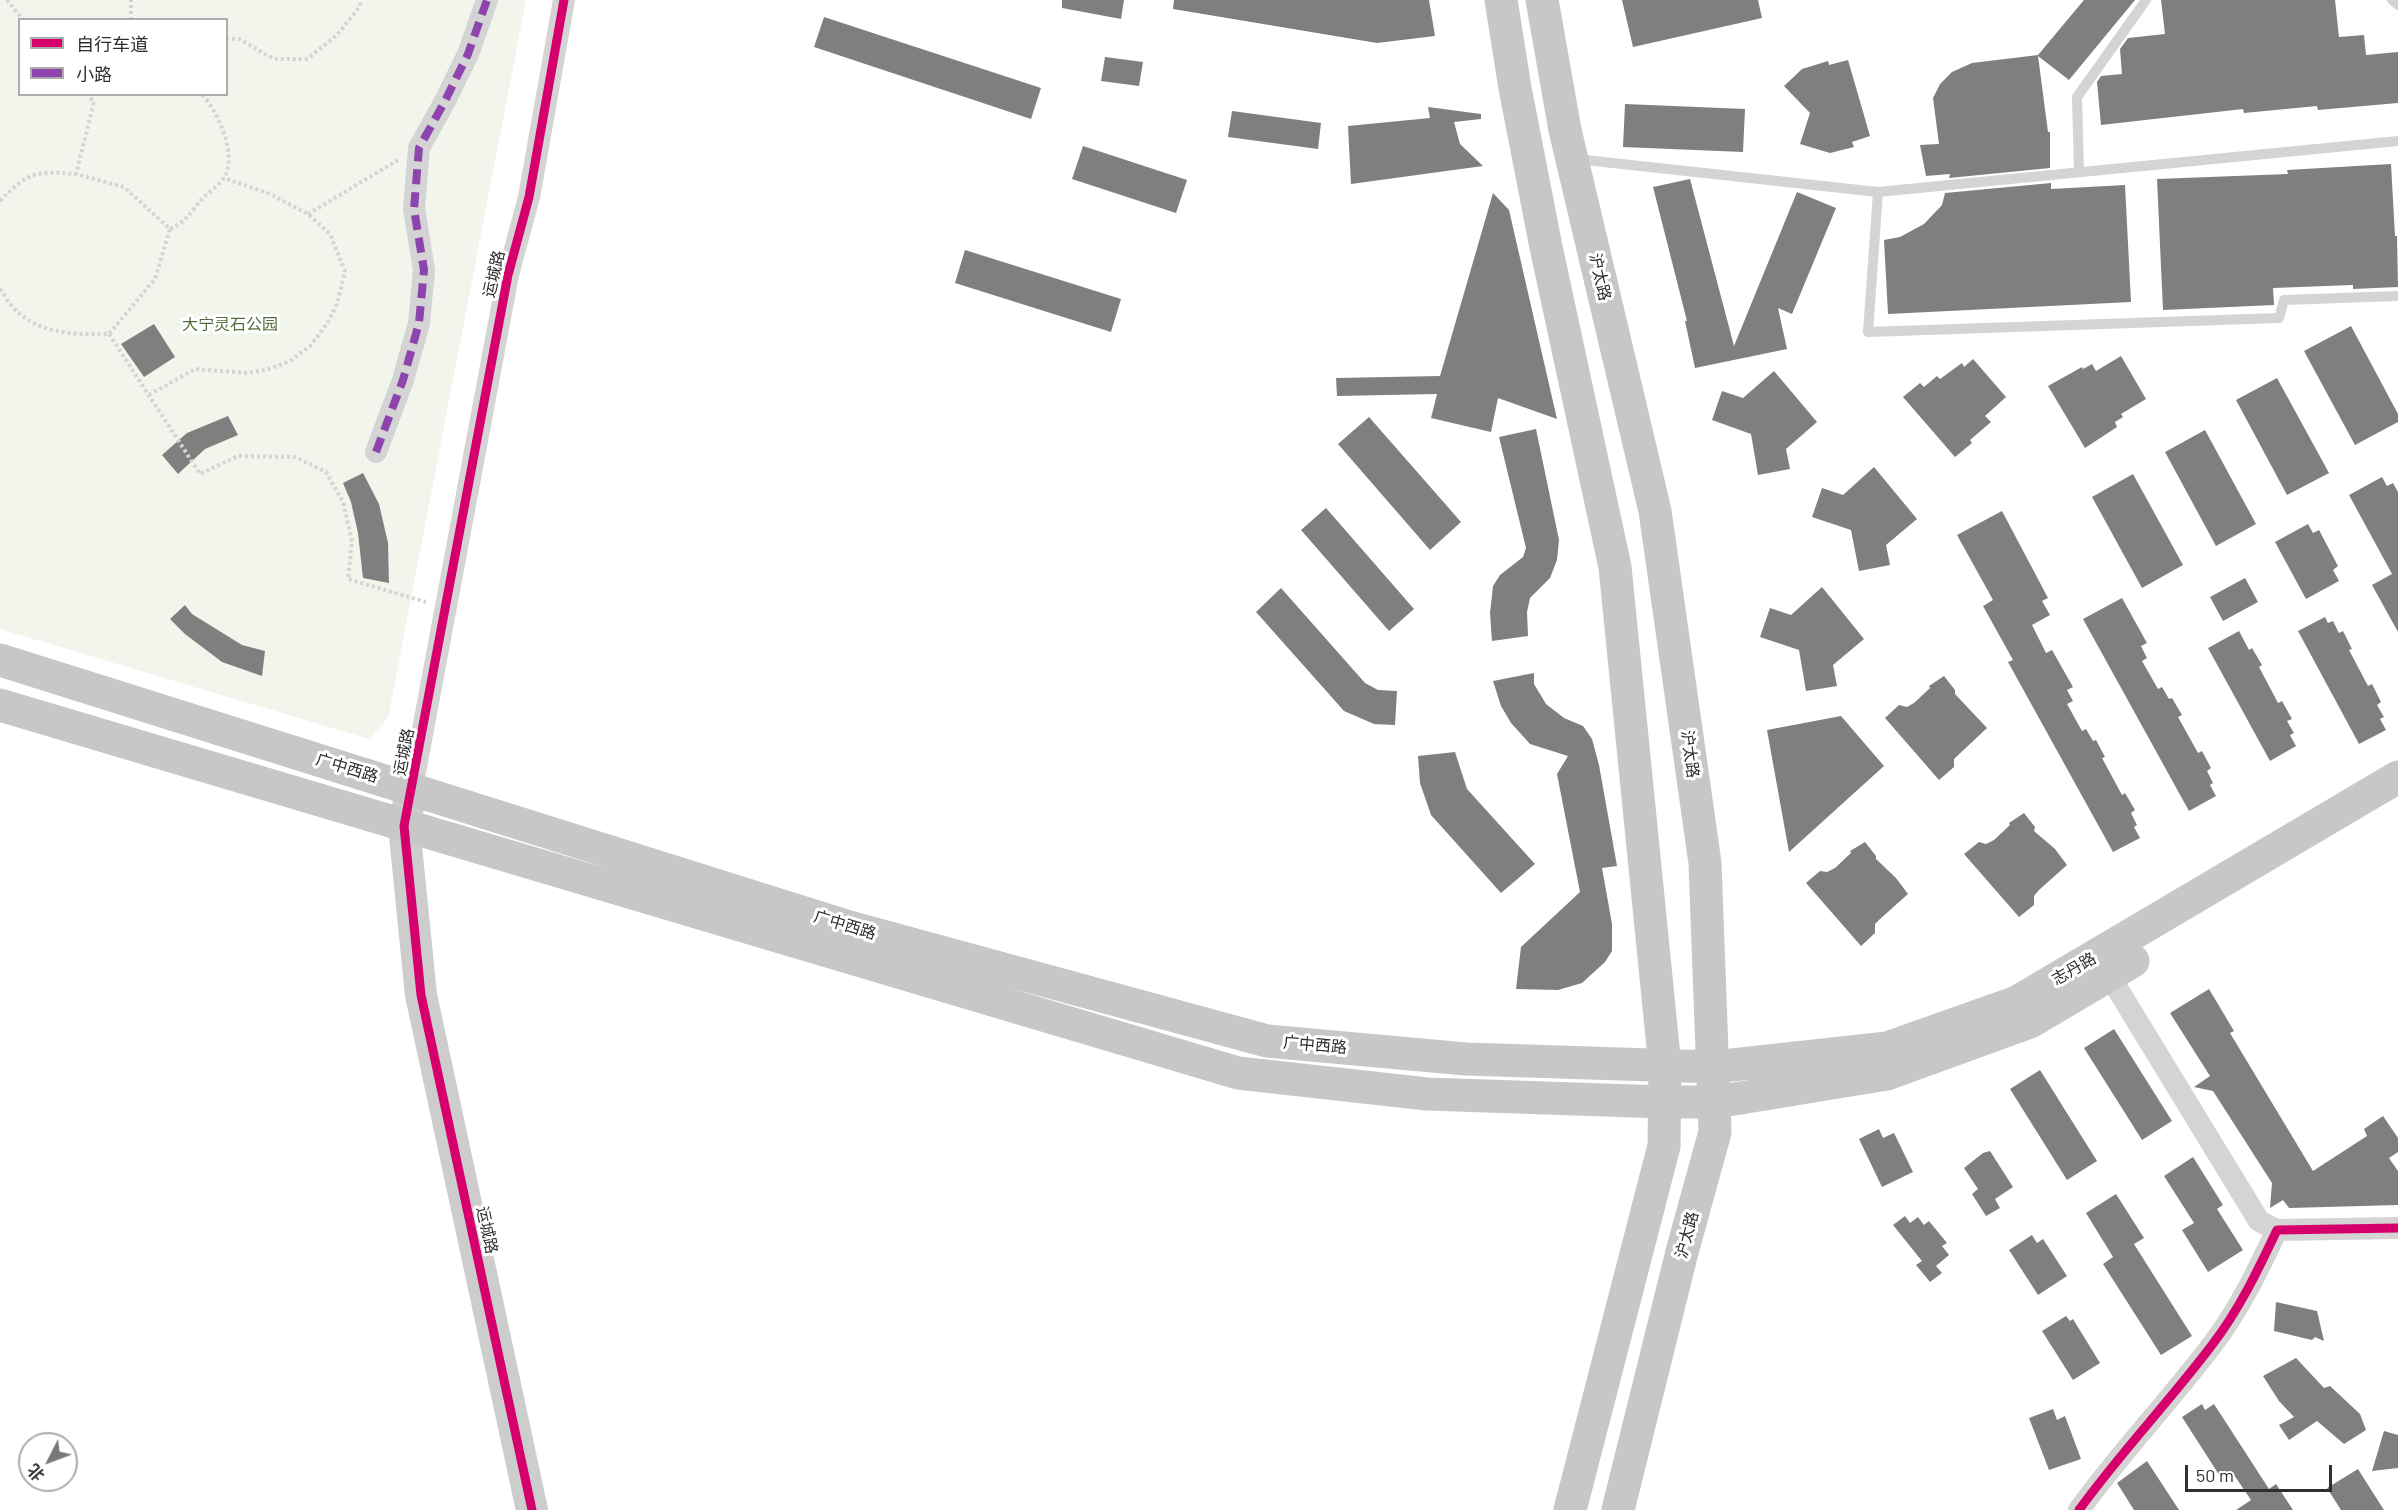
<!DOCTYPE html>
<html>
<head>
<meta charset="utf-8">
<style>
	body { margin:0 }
	#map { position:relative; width:2398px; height:1510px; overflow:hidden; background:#fff; font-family:Barlow,"Noto Sans SC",sans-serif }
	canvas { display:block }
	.legend { position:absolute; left:18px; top:18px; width:210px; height:78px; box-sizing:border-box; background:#fff; border:2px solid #acacac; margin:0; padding:8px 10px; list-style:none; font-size:18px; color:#2f2f2f }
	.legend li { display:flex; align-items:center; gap:12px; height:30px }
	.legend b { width:30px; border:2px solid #acacac }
	.north { position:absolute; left:18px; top:1432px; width:60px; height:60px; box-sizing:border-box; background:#fff; border:2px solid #acacac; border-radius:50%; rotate:228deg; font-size:16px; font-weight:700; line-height:24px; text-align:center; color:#2f2f2f }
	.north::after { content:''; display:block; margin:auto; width:21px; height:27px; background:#787878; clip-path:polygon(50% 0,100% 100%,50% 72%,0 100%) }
	.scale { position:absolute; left:2185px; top:1465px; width:147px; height:27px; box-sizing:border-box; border:3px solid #2f2f2f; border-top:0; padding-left:8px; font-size:18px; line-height:21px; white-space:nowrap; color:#2f2f2f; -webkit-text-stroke:4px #fff; paint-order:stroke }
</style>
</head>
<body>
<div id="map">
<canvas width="2398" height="1510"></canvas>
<ul class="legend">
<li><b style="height:8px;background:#d6006c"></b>自行车道</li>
<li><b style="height:8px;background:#8e44ad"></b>小路</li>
</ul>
<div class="north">北</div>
<div class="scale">50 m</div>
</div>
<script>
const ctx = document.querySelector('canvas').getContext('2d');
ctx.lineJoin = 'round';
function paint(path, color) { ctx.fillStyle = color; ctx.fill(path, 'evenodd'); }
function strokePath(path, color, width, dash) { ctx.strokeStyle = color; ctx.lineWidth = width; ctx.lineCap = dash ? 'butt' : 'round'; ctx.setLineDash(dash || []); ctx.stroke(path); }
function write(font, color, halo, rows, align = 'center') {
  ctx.font = font + ' Barlow,"Noto Sans SC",sans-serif'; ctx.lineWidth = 6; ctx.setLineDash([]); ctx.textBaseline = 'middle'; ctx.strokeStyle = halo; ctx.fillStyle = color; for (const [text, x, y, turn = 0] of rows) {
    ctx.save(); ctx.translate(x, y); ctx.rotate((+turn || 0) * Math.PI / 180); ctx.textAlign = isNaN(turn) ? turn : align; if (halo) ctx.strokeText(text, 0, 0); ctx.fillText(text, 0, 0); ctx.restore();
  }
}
const green = new Path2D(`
	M0,0H526L388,718L369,739L0,629ZM20,20H226V94H20Z`);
const building = new Path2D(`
	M1062,0H1124L1121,19L1062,8Z
	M1174,0H1429L1435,36L1377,43L1173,9Z
	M1622,0H1758L1762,18L1633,47Z
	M2084,0H2135L2069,80L2038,56L2048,132H2050V168L1949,178L1950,174L1926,176L1920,145L1939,144L1933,98L1940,84L1952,72L1972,63L2038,55Z
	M2161,0H2335L2339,37L2364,35L2366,55L2398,52V103L2318,110L2317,106L2244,113L2243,109L2101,125L2097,82L2101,76L2122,74L2120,49L2128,38L2165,34Z
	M824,17L1041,88L1031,119L814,47Z
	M1105,57L1143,62L1139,86L1101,81Z
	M1848,60L1870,136L1852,142L1854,147L1830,153L1800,144L1810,113L1784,86L1802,69L1828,61L1829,65Z
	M1625,104L1745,109L1743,152L1623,147Z
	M1428,107L1481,114V119L1454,122L1460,144L1483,166L1351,184L1348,126L1430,118Z
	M1232,111L1321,123L1318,149L1228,137Z
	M1083,146L1187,180L1176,213L1072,179Z
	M2391,164L2395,236H2397L2398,287L2353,289V285L2273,288L2274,305L2163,310L2157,179L2288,174L2287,170Z
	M1690,179L1734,346L1797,192L1836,208L1792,314L1778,308L1787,349L1695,368L1685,321H1687L1653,187Z
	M2051,183V189L2125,185L2131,302L1888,314L1884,240L1900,237L1924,224L1942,205L1945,193Z
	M1493,193L1509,210L1557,419L1498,398L1491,432L1431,418L1437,394L1337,396L1336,378L1440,376Z
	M965,250L1121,299L1111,332L955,283Z
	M154,324L175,357L144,377L121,344Z
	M2351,326L2398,414V422L2355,445L2304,351Z
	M2121,356L2146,399L2121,414L2123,417L2115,422L2117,427L2085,448L2048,386L2082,367L2083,369L2092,364L2096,371Z
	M1973,359L2006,397L1985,416L1991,422L1970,440L1972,443L1955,457L1903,397L1920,383L1924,387L1937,376L1940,379L1962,363L1964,367Z
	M1774,371L1817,422L1786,449L1790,469L1758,475L1751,434L1712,420L1722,391L1743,398Z
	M2277,378L2329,473L2287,495L2236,400Z
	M228,416L238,435L205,449L178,474L162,455L187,433Z
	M1369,417L1461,522L1430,550L1338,444Z
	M1536,429L1559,540L1557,560L1550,578L1530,598L1527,612L1528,636L1492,641L1490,613L1493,586L1500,575L1523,557L1526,548L1499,437Z
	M2205,430L2256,524L2216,546L2165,452Z
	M1874,467L1917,519L1886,545L1890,565L1859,571L1851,530L1812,517L1822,488L1843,495Z
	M363,473L379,504L388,543L389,583L363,578L358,533L351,502L343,483Z
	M2133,474L2183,565L2142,588L2092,497Z
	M2382,477L2387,486L2393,483L2398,492V632L2372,585L2392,574L2349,495Z
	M1326,508L1414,609L1389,631L1301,530Z
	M2002,511L2048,598L2042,601L2050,615L2032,625L2046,653L2052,650L2073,687L2067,690L2073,701L2067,704L2082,731L2086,729L2093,741L2096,740L2105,757L2102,758L2122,795L2125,793L2135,810L2131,813L2137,825L2134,827L2140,838L2113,852L2008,662L2013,660L1983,606L1993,600L1957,535Z
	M2308,524L2313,533L2319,530L2338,566L2333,570L2339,581L2306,599L2275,542Z
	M2245,578L2258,602L2223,621L2210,597Z
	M1822,587L1864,639L1833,665L1837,686L1806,691L1799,650L1760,637L1770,608L1791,615Z
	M1281,588L1365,683L1378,690L1397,691L1395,725L1374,724L1344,711L1256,612Z
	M2122,598L2147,643L2141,646L2147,658L2142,661L2158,689L2162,687L2169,699L2172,698L2182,715L2178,717L2198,753L2202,751L2211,768L2207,771L2213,783L2210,785L2216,796L2189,811L2083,619Z
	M185,605L192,614L242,645L265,651L262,676L222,662L185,634L170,619Z
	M2325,617L2328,623L2333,621L2339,633L2343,631L2352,649L2349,650L2368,686L2372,684L2381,702L2377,705L2384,717L2380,719L2386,730L2359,744L2298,631Z
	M2239,631L2249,650L2252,648L2262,665L2259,667L2278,703L2282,701L2292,719L2287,721L2294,733L2290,735L2296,746L2270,761L2208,648Z
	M1534,673V684L1546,704L1564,718L1583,726L1592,739L1599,765L1617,866L1602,868L1612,924V951L1605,962L1582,983L1558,990L1516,989L1521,947L1580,892L1557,774L1568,756L1530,744L1511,723L1501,706L1493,681Z
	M1944,676L1955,690V694L1987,728L1954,759V767L1939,780L1885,718L1899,705L1907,707L1914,703L1930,688L1929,686Z
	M1841,716L1884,766L1789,852L1767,730Z
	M1455,752L1467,789L1535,864L1501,893L1431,815L1420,783L1418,756Z
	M2024,813L2035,827L2034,831L2055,849L2067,865L2039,890L2034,896V905L2019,917L1964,854L1979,842L1986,844L1994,840L2010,825L2009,823Z
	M1865,842L1876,856V859L1896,878L1908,894L1880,919L1875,924V933L1861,946L1806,883L1820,871L1827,872L1835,868L1851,853L1850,851Z
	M2209,989L2234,1031L2230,1033L2313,1171L2367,1136L2364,1129L2383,1116L2398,1138V1152L2389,1158L2398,1171V1205L2289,1208L2283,1200L2270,1208L2272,1183L2213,1091L2194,1087L2210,1076L2170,1013Z
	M2114,1029L2172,1121L2142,1140L2084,1048Z
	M2040,1070L2097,1161L2067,1180L2010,1089Z
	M1879,1129L1883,1138L1894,1133L1913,1172L1882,1187L1859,1139Z
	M1990,1151L2013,1187L1995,1199L2000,1208L1986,1216L1972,1194L1978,1189L1964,1168L1983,1153Z
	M2193,1157L2223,1205L2217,1209L2243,1250L2208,1272L2182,1230L2194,1223L2164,1176Z
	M2116,1194L2144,1238L2134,1244L2192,1336L2161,1355L2103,1264L2113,1257L2086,1213Z
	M1905,1216L1910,1223L1918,1217L1924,1225L1929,1221L1947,1243L1942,1246L1949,1255L1936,1266L1942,1273L1930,1282L1916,1265L1922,1261L1893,1225Z
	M2032,1235L2037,1243L2043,1239L2067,1276L2038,1295L2009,1250Z
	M2276,1302L2317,1311L2324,1341L2315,1337L2312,1340L2274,1331Z
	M2066,1316L2070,1321L2073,1319L2100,1363L2073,1380L2042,1331Z
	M2296,1358L2324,1388L2330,1386L2360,1414L2366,1430L2344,1444L2317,1421L2289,1440L2279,1425L2294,1417L2279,1401L2263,1376Z
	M2202,1404L2205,1410L2214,1404L2269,1489L2276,1484L2293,1510H2236L2251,1500L2234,1475L2223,1481L2182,1417Z
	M2053,1409L2057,1420L2065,1416L2081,1459L2049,1470L2029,1418Z
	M2384,1431L2398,1435V1468L2372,1471Z
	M2147,1461L2179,1510H2134L2117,1483Z
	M2358,1469L2363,1477L2384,1510H2341L2327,1488Z`);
const path = new Path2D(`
	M7,0L23,20
	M131,20V0
	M226,39H239L274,59H307L337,35L360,6L361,0
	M0,201C29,171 36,171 76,174
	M308,214L398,160
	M170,229C191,218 188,214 203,198C209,192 218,186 223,179C239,157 218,112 202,94
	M0,289C4,294 7,301 11,305C35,334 74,335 109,334L155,279L170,229L124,187L76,174L94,102L87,94
	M109,334L200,474L238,456L295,457L326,472L343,502L352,541L348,579L426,602
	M149,395L195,369L248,373L269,369L290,361L310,346L327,324L337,304L345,271L330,234L308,214L270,194L224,178`);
const lane = new Path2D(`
	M2392,0L2398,5
	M1576,159L1878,192L2398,141
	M2079,172L2077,97L2146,0
	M1878,192L1868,332L2279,318L2284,300L2398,296`);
const street = new Path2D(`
	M376,452L403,380L419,323L424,270L414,209L419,148L445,101L468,54L487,0
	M412,788L508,275L529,197L564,0
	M2109,975L2259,1221L2277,1230
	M2079,1510C2120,1453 2169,1402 2212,1345C2239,1310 2258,1270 2277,1230L2398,1228`);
const secondary = new Path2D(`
	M412,788L404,826L421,995L532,1510`);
const primary = new Path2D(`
	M1501,0L1515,88L1546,247L1615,567L1665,1067L1664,1146L1570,1510
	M1542,0L1565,130L1655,511L1705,863L1715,1132L1682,1252L1618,1510
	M0,660L849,927L1267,1041L1466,1059L1714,1067L1887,1048L2017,1002L2398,777
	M0,705L1238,1073L1427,1094L1665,1102H1716L1887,1074L2030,1022L2133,961`);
const quiet = new Path2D(`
	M376,452L403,380L419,323L424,270L414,209L419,148L445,101L468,54L487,0`);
const cycleway = new Path2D(`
	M532,1510L421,995L404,826L508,275L529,197L564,0
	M2079,1510C2120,1453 2169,1402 2212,1345C2239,1310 2258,1270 2277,1230L2398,1228`);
const streetNames = [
	["运城路",494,274,-77],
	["沪太路",1600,277,77],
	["运城路",404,752,-79],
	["沪太路",1690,754,82],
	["广中西路",347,768,17],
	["广中西路",845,925,17],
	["志丹路",2074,969,-30],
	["广中西路",1315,1045,5],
	["运城路",487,1230,78],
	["沪太路",1687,1235,-75]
];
const parkNames = [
	["大宁灵石公园",230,325]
];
paint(green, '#f1f5ec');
paint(building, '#7f7f7f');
strokePath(path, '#d4d4d4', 4, [3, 3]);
strokePath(lane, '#d4d4d4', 10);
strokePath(street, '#d4d4d4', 22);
strokePath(secondary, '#cdcdcd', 32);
strokePath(primary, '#c7c7c7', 33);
strokePath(quiet, '#8e44ad', 8, [15, 8]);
strokePath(cycleway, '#d6006c', 9);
write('16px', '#2f2f2f', '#fff', streetNames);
write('16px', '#536c3c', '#fff', parkNames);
</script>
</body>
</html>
